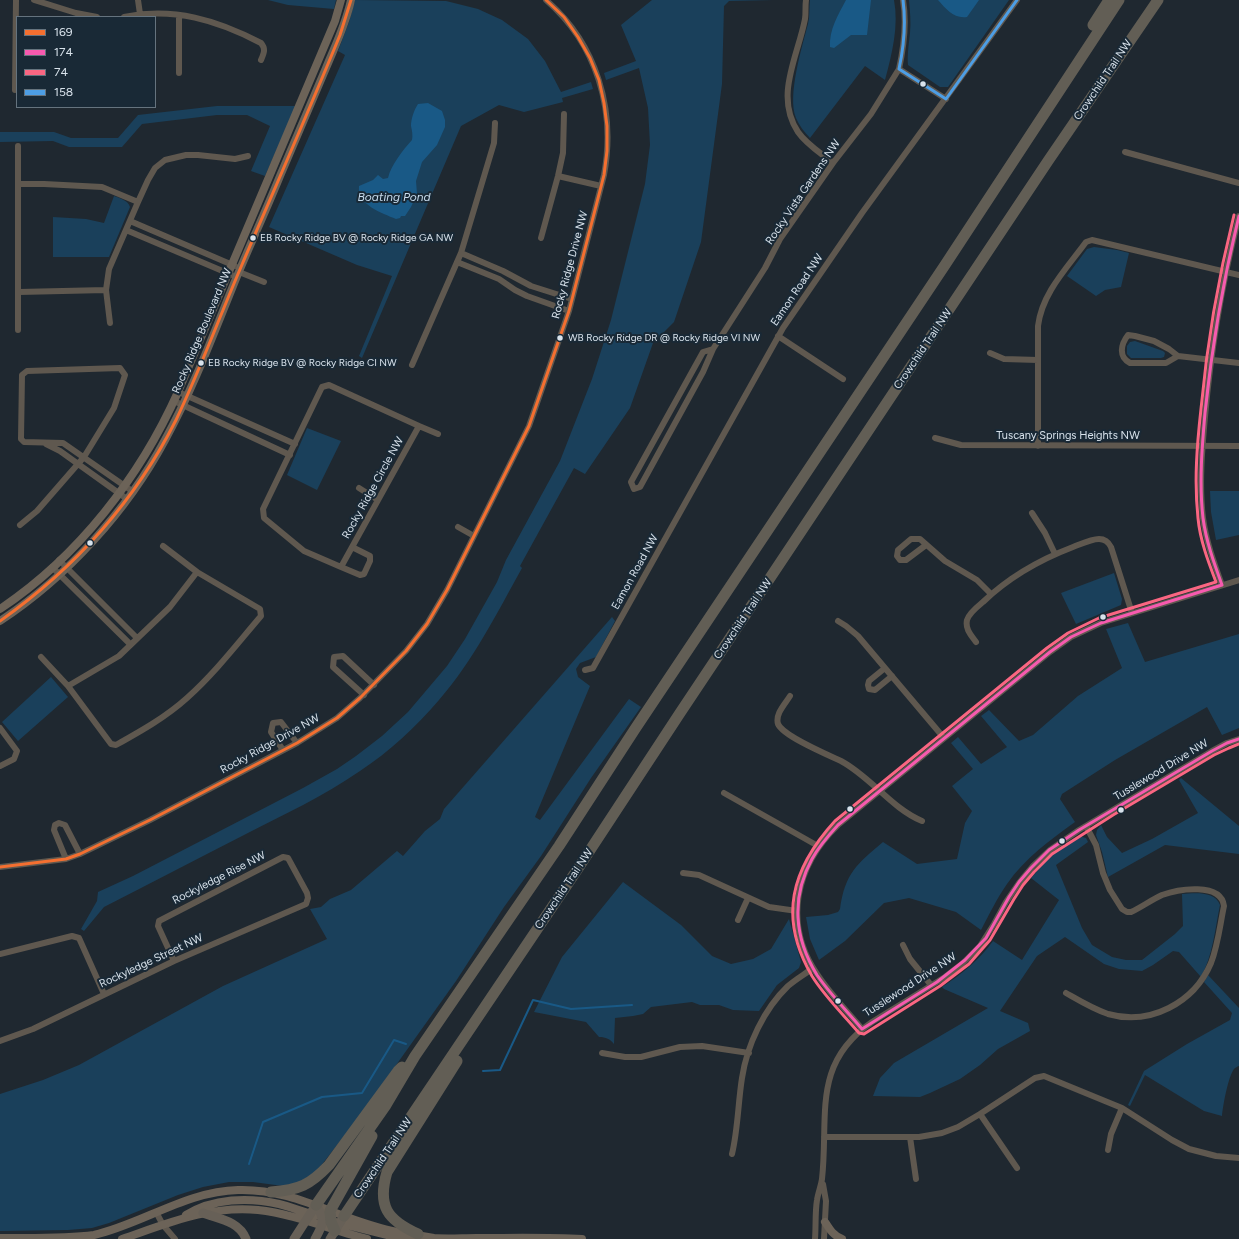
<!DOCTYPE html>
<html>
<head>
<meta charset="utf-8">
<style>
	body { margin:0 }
	#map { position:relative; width:1239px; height:1239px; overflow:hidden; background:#1f2830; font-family:Figtree,sans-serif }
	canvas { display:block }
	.legend { position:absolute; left:16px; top:16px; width:140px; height:92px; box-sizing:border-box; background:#192936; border:1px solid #65737e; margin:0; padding:5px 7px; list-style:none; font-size:12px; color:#d8e2eb }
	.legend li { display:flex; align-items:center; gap:8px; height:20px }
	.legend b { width:20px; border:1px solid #65737e }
</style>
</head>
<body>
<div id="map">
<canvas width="1239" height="1239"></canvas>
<ul class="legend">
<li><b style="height:5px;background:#f46f30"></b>169</li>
<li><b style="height:5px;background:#f75aaf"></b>174</li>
<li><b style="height:5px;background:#fa6682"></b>74</li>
<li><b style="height:5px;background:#4d9ee5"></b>158</li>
</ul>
</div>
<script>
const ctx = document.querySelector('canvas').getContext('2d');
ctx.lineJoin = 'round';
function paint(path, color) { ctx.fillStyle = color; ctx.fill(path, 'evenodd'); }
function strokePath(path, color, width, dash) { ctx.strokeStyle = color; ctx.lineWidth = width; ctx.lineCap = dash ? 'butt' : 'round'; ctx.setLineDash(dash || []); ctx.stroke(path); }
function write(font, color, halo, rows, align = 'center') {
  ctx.font = font + ' Figtree,sans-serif'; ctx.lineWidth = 4; ctx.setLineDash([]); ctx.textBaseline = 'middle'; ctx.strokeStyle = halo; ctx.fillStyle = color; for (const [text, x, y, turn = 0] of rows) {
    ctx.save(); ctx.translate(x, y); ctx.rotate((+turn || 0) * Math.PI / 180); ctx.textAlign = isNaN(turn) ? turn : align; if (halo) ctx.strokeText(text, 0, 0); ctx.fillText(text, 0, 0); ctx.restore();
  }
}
const green = new Path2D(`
	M268,0H336L334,9L288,5Z
	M355,0L446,1L478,9L502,20L528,39L545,61L561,92L591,82L593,89L562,98L563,102L524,112L499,105L461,126L362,358L359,356L392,276L357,265L269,227L345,55L338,51L349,22Z
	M652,0H773L729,1L724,6L722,84L701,242L674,322L653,343L630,408L585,474L574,468L520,566L522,568C497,613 473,661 439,700C416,727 389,752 360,771C324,796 283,815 244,835C197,859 151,883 104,907L84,931L81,929L97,901L98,892L133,876L303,788L337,769L356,756L382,736L408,712L447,666L465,639L497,582L506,560L560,461L592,379L611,320L645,184L650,145L648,108L639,68L606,80L604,73L636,61L621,25Z
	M810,0H894C899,26 892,54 885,80L865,66L810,138C804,132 799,125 796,118C787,96 802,47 808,24C810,16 809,8 810,0Z
	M909,0H1009L948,87H940L908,65C907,54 909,44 910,33C911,22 910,11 909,0Z
	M217,106H296L265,176L251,171L270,126L247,115H217L142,124L122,147H69L53,141L0,142V132H54L71,138H118L138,115Z
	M114,196C119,198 128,200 130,207L109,257H53V217L86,219L104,223Z
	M1094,247L1117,250L1129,253L1121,287L1105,290L1096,296L1067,276L1087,249Z
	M1135,341L1163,351L1165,353L1164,357L1161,358H1131L1127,354V346L1130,342Z
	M307,428L341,441L317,490L287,475Z
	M1210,491H1239V535L1216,540L1211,512Z
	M1114,573L1122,599L1121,605L1076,624L1061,593Z
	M612,617L615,621L596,657L580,663L576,669L578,677L590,686L535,817L540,820L629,699L641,707L591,778L541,856L504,907L456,981L359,1117L316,1172L298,1183L283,1186L253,1182H229L203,1187L178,1195L109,1223L92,1228L68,1230L0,1231V1094L43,1080L79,1065L223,986L327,939L310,909L321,907L330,899L351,890L397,851L403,856L425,831L440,819L444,809Z
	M1128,623L1145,662L1239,634V728L1222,735L1207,707L1115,760L1062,794L1060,799L1075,822C1050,840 1025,858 1007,884C997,898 989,915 981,930L956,912L909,898L884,903L845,941L819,960L810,939L806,917L828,915L838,912L840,909C845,873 857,864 883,842L917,864L957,859L965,823L972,811L952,786L973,769L951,743L958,737L981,764L1007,747L981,716L989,710L1019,741L1033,735L1078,696L1122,668L1106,629Z
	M51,677L68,697L18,741L2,722Z
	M1181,778L1239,826V854L1165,845L1108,877L1102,852L1096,835L1097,830L1101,825L1107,837L1122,853L1152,839L1198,813L1179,780Z
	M1079,836L1086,838L1088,842L1056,865L1082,928L1092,945L1112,957L1126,960H1142L1175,934L1183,926L1182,894C1195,893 1215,891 1220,905C1215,929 1213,955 1201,977L1179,952L1173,951L1153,965L1142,971L1119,969L1104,964L1065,937L1037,956L1000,1011L1028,1023L1030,1031L998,1049L980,1065L960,1079L930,1093L920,1097L873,1096L880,1078L894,1063L988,1008L944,989L942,987C962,974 979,960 993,941L1022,960L1059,900L1031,878L1039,869L1041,864L1047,859L1066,844Z
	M623,882L681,925L712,956L731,964L753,959L771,949L789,919L801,962L799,968L777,985L759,1011L733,1010L719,1005H700L692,1002L651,1007L643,1014L633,1016L615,1018L614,1044C610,1039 606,1037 599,1037L586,1022L534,1012L562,957Z
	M1208,975L1239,1008V1066C1238,1066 1235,1068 1234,1069C1228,1077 1223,1106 1222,1116L1204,1111L1145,1075L1130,1106L1128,1105L1144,1071L1187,1044L1230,1020L1232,1013L1204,982Z`);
const water = new Path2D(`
	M846,0H871L867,35H851L834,48L830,47C829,30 838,15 846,0Z
	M938,0H979L967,17C954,19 946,9 938,0Z
	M428,103L442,111L445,120V127L437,145L422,162L416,181L417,194L411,207L405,216H401L400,218L396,219C382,213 357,205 359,186L373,180L378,175L383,179L388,178C391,165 403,150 412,140C413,135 412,131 411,126C411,119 414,110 418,104Z`);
const stream = new Path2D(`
	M483,1071L500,1070L533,1000L571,1009L632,1005
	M249,1164L263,1122L322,1097L362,1093L394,1040L406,1044`);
const street = new Path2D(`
	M34,0L76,13L97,17
	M138,0L140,14
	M806,0C805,6 806,13 805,19C798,56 774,96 798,132C807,145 821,153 833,163
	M903,0C907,23 904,46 899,69L946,99
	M179,15V73
	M124,17C174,7 217,20 261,43C266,49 264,53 261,60
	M15,90L16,0
	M18,146V330
	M1125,152L1239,183
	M558,176L601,186
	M19,184H44L102,187L138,202
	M130,221L235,266
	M126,230L232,275
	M541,238L558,176L563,153L564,114
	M461,253L503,271L531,286L572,299
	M457,262L499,279L515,290L527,296L569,311
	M239,272L264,282
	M106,290L110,323
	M19,292L106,290L109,269L138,202L148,180L155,168L165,160L186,155H198L235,159L248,156
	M778,336L843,379
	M713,349L703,352L631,482L634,489L640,487L703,372L713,349L765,268L780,239L833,163L871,114L899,69
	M990,353L1004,359L1038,360
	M1178,356L1166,363H1130C1118,357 1121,344 1128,335L1135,336L1154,341L1169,349L1178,356L1239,363
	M412,365L461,253L494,143L495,123
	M329,385L419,426L341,567L304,551L264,518L263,509L322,387Z
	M183,394L295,444
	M174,401L290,455
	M419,426L438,434
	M935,438L961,445L1239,446
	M46,444L60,451L127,499
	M1038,446V326C1042,293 1067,268 1086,242L1092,240L1239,275
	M359,488L378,500
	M1032,513L1045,533L1055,554
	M20,525L37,511L84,457L114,408L125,375L120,368L27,371L22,375L21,439L24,442L63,443L132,491
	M458,527L474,536
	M926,545L906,560H900L897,556L898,550L911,539H920L945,561L977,580L991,594
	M163,546L197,572
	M59,560L137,638
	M52,567L130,644
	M341,567L360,575L364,574L370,561V556L352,547
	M1222,585C1214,563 1206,541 1203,518C1199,485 1202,450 1205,417C1211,349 1222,282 1239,216
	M838,621L846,626L858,636L944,738
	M976,642C971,635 965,629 967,620C969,613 977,607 983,602C1009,577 1039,560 1073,547C1081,544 1091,539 1099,539C1105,539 1109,543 1111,547L1132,613
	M41,657L68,686L111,744L116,745C141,731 166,717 187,698C215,673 237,644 261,616L260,609L197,572L170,607L119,656L68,686
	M885,668L869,681L868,685L869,689L875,690L892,676
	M585,670L593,668L783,328L862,213L1017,0
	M364,695L333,667L334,657L343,656L374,685
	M790,696C785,704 775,714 778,724C783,736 828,755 841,761C871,777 891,808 922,821
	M0,728L17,751L14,759L0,766
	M283,750L271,732L273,723L281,722L297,743
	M724,793L818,846
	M66,859L54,830L55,825L59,823L65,825L80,854
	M0,867L66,859L80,854L150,820L297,743L337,718L360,698L406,651L427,624L447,590L529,426L569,311L604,175C616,110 597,44 546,0
	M683,873L699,875L769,907L797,911
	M738,920L748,898
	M903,945L910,959L931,985
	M0,954L72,936L79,938L104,994
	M1066,993C1080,1001 1093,1009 1108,1014C1150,1026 1194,1003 1211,963C1218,945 1220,925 1224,906C1221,882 1178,889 1162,895C1151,900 1142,907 1131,912H1127L1122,909L1110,890L1103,873L1096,845L1086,826
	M862,1029C847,1011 830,994 817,974C783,924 795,866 838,825L1050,652L1071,637L1101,623L1239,580
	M0,1041L33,1029L174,961L306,904L308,898L307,893L288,858L283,857L159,921L158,926L174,961
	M602,1053L625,1057H641L680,1047L702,1046L749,1053
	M980,1114L1017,1168
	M824,1137H919L942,1133L958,1127L980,1114L1035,1078L1044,1076L1122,1108L1172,1140L1189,1149L1216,1156L1239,1158
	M910,1137L916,1179
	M1108,1150L1111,1134L1122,1108
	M732,1154C738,1129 738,1103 742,1078C747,1045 764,1009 788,986C796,979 805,974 813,968
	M823,1184L826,1201L824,1239
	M156,1212L163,1225L175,1239
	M815,1239C816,1226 815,1212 817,1200C818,1193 821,1186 822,1179C829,1116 811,1064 872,1022L945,977L962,964L980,946L994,924L1006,902L1019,883L1033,866L1050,850L1079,830L1212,751L1227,743L1239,739`);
const secondary = new Path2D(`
	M0,609C78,557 140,477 178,392L335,21L341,0
	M0,621C67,577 127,511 165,440C192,391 212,338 233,286C248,249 265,213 280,176C295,140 311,104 326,68C335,46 346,24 351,0
	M186,1215C213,1198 249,1197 279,1204C296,1208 311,1216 327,1217
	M335,1222L391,1236L411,1239
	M825,1222C830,1230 833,1235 842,1239
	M0,1238C31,1238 64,1239 94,1235C142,1224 187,1191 238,1190C295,1188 343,1222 398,1232C410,1234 422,1236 434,1238C447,1239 462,1238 476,1238C511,1238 547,1237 582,1239
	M122,1239C166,1224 210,1205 258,1210C295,1214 331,1230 367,1239`);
const primary = new Path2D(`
	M203,1213C219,1219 239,1221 246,1239
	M294,1239L316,1205C326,1220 323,1225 315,1239
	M330,1239L344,1216`);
const highway = new Path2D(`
	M1093,25L1109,0
	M271,1192C299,1190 310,1185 329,1165L398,1071L402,1067
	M316,1205L386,1105L415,1056L559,846L635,729L945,265L1119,0
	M344,1216L577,870L680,713L1048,161L1158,0
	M335,1231L331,1222L330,1211L372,1136
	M418,1234C387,1220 377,1206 387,1172L457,1061`);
const bus1 = new Path2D(`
	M0,621C75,568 134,503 176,420C200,370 219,318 241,267C274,190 308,113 340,35L351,0
	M0,867L66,859L80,854L150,820L297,743L337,718L360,698L406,651L427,624L447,590L529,426L569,311L604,175L607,151V126L604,103L599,80L590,58L578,37L564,17L546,0`);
const bus2 = new Path2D(`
	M1239,216C1223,281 1212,346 1205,413C1202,447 1199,483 1203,518C1206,541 1214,563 1222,585L1101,623L1071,637L1050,652L838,825C828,836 819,846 812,859C791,897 794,938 817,975C830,994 847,1011 862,1029L937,982L965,960L986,938L1009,897L1019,882L1031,868L1049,850L1079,830L1212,751L1227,743L1239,739`);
const bus3 = new Path2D(`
	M1234,215C1218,279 1207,343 1201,409C1197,445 1194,481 1198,518C1200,540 1208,561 1216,582L1099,618L1068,633L1047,648L835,821C791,869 778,918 812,976C825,997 843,1014 859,1033L864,1034L940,986L969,964L990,940L1014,899L1023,885L1034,872L1052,854L1113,815L1214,755L1229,748L1239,744`);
const bus4 = new Path2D(`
	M903,0C906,23 904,46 899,69L946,99L1017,0`);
const markers = [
	[923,84,3.5,"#d8e2eb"],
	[253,238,3.5,"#d8e2eb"],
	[560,338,3.5,"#d8e2eb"],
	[201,363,3.5,"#d8e2eb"],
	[90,543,3.5,"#d8e2eb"],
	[1103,617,3.5,"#d8e2eb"],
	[850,809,3.5,"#d8e2eb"],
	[1121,810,3.5,"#d8e2eb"],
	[1062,841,3.5,"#d8e2eb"],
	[838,1001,3.5,"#d8e2eb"]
];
const busNames = [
	["EB Rocky Ridge BV @ Rocky Ridge GA NW",260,238],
	["WB Rocky Ridge DR @ Rocky Ridge VI NW",568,338],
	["EB Rocky Ridge BV @ Rocky Ridge CI NW",208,363]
];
const streetNames = [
	["Crowchild Trail NW",1103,80,-56],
	["Rocky Vista Gardens NW",803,192,-56],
	["Rocky Ridge Drive NW",570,265,-75],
	["Eamon Road NW",797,290,-56],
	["Rocky Ridge Boulevard NW",202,331,-67],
	["Crowchild Trail NW",923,349,-56],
	["Tuscany Springs Heights NW",1068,436],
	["Rocky Ridge Circle NW",373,488,-61],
	["Eamon Road NW",635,572,-61],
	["Crowchild Trail NW",743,619,-56],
	["Rocky Ridge Drive NW",270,744,-29],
	["Tusslewood Drive NW",1161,770,-31],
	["Rockyledge Rise NW",219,878,-27],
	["Crowchild Trail NW",564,889,-56],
	["Rockyledge Street NW",151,961,-25],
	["Tusslewood Drive NW",910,985,-33],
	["Crowchild Trail NW",383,1158,-56]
];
const waterNames = [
	["Boating Pond",394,197]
];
paint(green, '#1a405b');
paint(water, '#195986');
strokePath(stream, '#195986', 2);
strokePath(street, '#5f584f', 6);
strokePath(secondary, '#6c6358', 8);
strokePath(primary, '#676057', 9);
strokePath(highway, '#625e55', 11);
strokePath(bus1, '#f46f30', 3);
strokePath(bus2, '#f75aaf', 3);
strokePath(bus3, '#fa6682', 3);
strokePath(bus4, '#4d9ee5', 3);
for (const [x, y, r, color] of markers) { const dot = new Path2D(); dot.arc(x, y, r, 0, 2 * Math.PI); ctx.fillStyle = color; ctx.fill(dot); strokePath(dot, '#192936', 1.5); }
write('10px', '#d8e2eb', '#192936', busNames, 'left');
write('11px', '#d8e2eb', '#192936', streetNames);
write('italic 12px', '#c9ddee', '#192936', waterNames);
</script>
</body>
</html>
